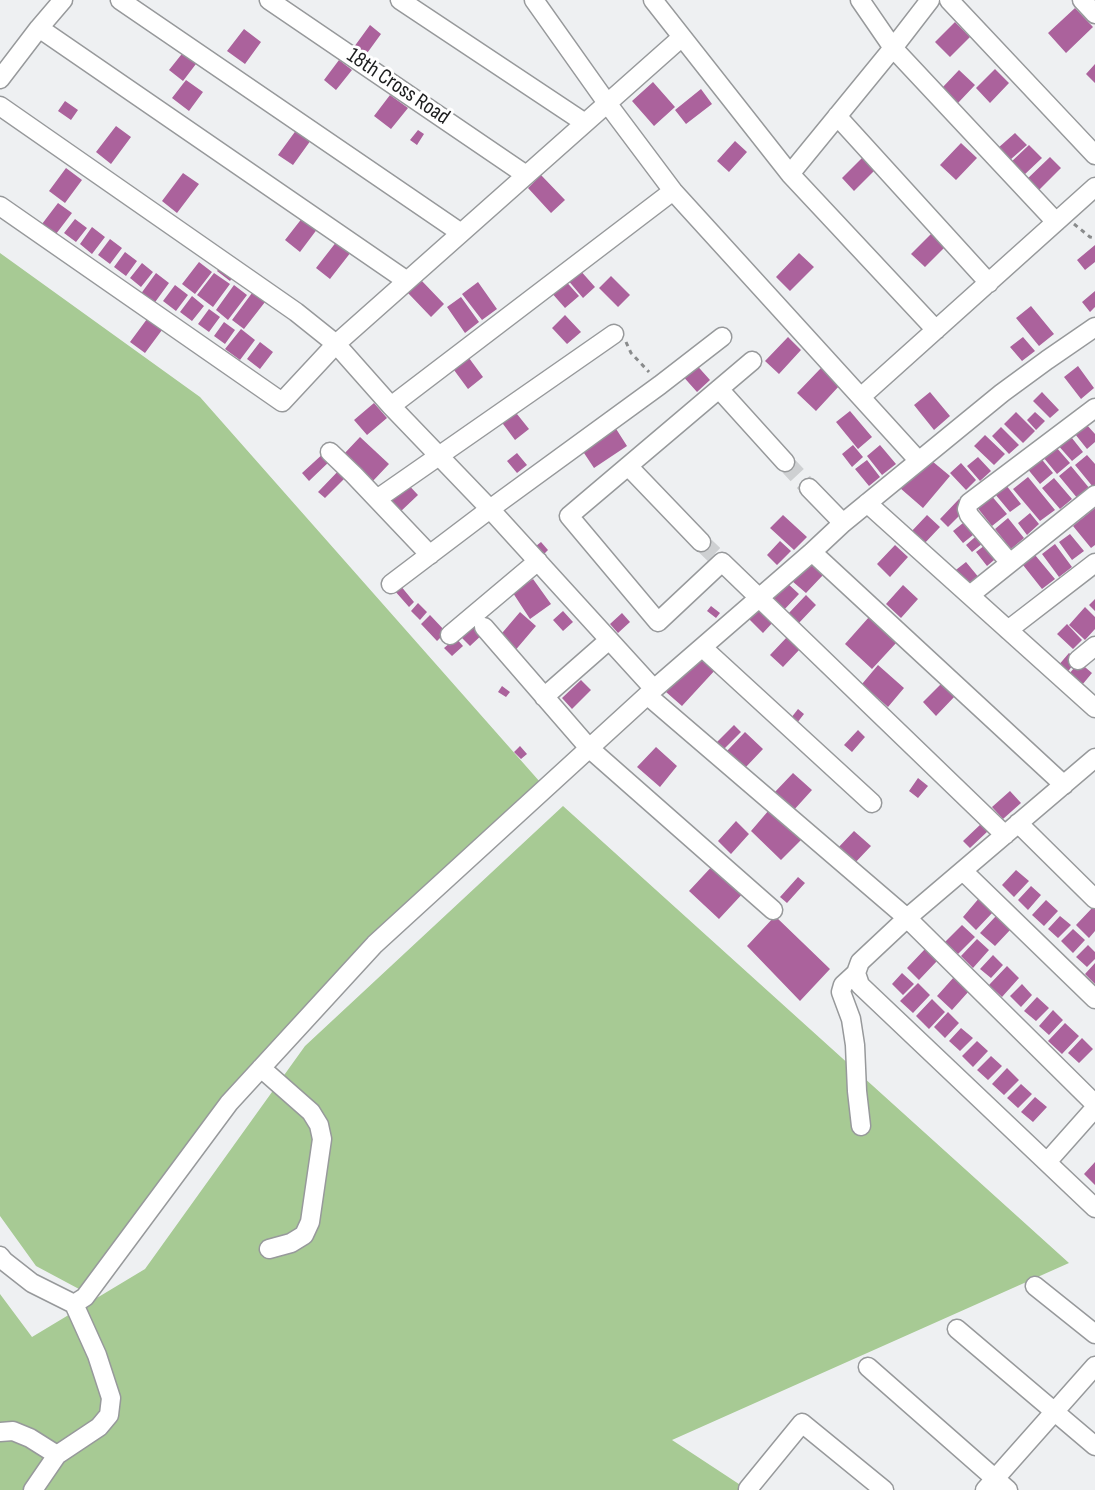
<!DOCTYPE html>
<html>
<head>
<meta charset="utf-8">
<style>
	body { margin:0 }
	canvas { display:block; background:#eef0f2 }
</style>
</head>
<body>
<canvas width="1095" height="1490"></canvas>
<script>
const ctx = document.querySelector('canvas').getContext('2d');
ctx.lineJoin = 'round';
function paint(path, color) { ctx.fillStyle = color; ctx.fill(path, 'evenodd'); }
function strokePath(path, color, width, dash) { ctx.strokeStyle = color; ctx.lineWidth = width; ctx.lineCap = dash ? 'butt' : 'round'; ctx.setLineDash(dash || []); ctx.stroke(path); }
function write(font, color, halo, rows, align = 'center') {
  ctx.font = font + ' "Sofia Sans Condensed",sans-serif'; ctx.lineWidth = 6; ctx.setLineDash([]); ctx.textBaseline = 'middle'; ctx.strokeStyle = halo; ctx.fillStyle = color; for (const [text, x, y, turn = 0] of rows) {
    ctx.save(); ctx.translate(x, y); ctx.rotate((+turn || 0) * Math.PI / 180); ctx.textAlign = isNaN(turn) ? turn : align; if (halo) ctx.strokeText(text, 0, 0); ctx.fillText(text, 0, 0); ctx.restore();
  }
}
const green = new Path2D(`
	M0,253L200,397L540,782L240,1078L79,1289L36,1266L0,1216Z
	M563,806L1069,1263L672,1440L748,1490H0V1294L32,1337L145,1269L305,1046Z`);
const building = new Path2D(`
	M1075,8L1093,27L1066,53L1048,33Z
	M955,22L970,37L950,57L935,42Z
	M370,25L381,34L365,56L354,47Z
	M244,29L261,42L245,64L227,51Z
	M185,50L199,60L183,81L169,70Z
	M339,60L352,70L336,90L324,80Z
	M1095,64V83L1086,74Z
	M995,69L1009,83L990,103L976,88Z
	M959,70L975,85L958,103L942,88Z
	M186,80L203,92L189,111L172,98Z
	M653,82L675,107L654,126L632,101Z
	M701,89L712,104L686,124L675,110Z
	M390,95L408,108L391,129L374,116Z
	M65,101L78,110L71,120L58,111Z
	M116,126L131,137L111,164L96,152Z
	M297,129L311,140L293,165L278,155Z
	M418,130L424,134L417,145L410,140Z
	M1015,133L1027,145L1010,160L998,148Z
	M735,141L747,152L729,172L717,161Z
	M961,143L977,158L956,180L940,165Z
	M1029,145L1042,158L1023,176L1010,163Z
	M863,157L875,170L854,191L842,178Z
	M1050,157L1061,168L1037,192L1025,181Z
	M66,168L82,180L65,203L49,191Z
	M183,173L199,184L177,213L162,201Z
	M541,175L565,200L551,213L528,188Z
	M58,203L72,213L56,234L42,224Z
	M303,217L318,228L300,252L285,240Z
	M75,219L87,228L76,242L64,233Z
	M92,227L105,237L92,254L80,244Z
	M934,231L948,244L925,267L911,254Z
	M110,239L122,248L110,264L98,255Z
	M337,241L351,252L330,279L316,268Z
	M1095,245V262L1085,270L1077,260Z
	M125,252L137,261L126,276L114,267Z
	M799,253L814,267L790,291L776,277Z
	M199,262L212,272L195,294L182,284Z
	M142,263L153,272L141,287L130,278Z
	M221,266L234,275L230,281L217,271Z
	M579,269L595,287L583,298L567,279Z
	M156,273L169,283L153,305L140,295Z
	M214,273L230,284L213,307L197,295Z
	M611,276L630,295L618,307L599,288Z
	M563,278L579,296L565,308L550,291Z
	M421,280L444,304L431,317L408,293Z
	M478,282L497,309L482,320L462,294Z
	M175,285L188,295L176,311L163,301Z
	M234,285L247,295L228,320L216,310Z
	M1095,291V307L1090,312L1082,302Z
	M252,293L265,302L244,329L232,320Z
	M192,296L204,306L192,321L180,312Z
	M461,297L479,322L465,333L447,307Z
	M1031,306L1054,334L1039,346L1016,318Z
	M209,309L220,317L209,332L198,324Z
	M565,315L581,332L567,344L552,328Z
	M147,319L162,330L145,353L130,342Z
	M224,322L235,330L225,344L214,336Z
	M241,329L255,340L240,360L225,349Z
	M788,337L801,350L779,374L765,361Z
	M1023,337L1035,351L1022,361L1010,347Z
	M260,342L273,352L260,369L247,359Z
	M469,358L483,377L468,389L454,370Z
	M693,361L710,380L697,392L680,373Z
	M1078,366L1094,388L1081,399L1064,377Z
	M821,368L840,385L816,411L797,393Z
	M930,392L950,416L934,430L914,405Z
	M1042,392L1059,410L1050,418L1033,401Z
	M374,403L387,418L367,435L354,420Z
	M513,409L529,429L515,440L500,420Z
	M850,411L872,437L858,449L836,422Z
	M1016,412L1035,431L1023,443L1004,424Z
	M1035,412L1045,421L1036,430L1027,420Z
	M613,424L627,446L594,468L580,447Z
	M1086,424L1095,434V442L1087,449L1075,434Z
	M1001,427L1019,445L1009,454L992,436Z
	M1068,433L1083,452L1072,461L1056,443Z
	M985,435L1005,454L994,465L974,446Z
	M360,437L389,464L372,482L343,455Z
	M853,445L863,457L852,467L842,454Z
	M880,445L896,464L882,475L867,456Z
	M1056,447L1070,463L1057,474L1043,457Z
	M325,452L332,459L309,481L302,473Z
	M517,453L527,465L517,473L507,461Z
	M1087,455L1095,464V485L1093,487L1075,465Z
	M926,456L950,476L923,508L900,488Z
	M1039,456L1053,473L1040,484L1026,467Z
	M978,457L991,471L980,481L967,466Z
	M867,460L880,477L869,486L855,469Z
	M961,463L976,480L966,490L950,473Z
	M343,466L350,473L325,498L318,492Z
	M1071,466L1090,489L1078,499L1059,476Z
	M1028,477L1055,510L1040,521L1013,489Z
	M1054,478L1072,499L1060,509L1042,488Z
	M404,480L418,495L399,513L385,498Z
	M1006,485L1021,504L1010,512L995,494Z
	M990,494L1007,514L992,526L976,506Z
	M959,499L968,507L948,527L940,519Z
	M1095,508V545L1091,548L1073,526Z
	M1030,513L1039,524L1027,535L1018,523Z
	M783,515L807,537L794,550L770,528Z
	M927,515L940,527L923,545L910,533Z
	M1008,518L1024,538L1011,549L995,529Z
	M968,519L978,531L963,543L953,531Z
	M982,531L988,539L972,552L966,545Z
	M1070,534L1084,551L1072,560L1059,542Z
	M780,541L791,551L777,565L767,555Z
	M541,542L548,550L543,555L536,546Z
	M989,542L1000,555L987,566L976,552Z
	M1055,544L1072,567L1059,577L1042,554Z
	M895,545L908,557L890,577L877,564Z
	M1035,555L1055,579L1042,589L1023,565Z
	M810,562L824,574L806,593L792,581Z
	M966,562L980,579L966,591L952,573Z
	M533,579L551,604L530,619L513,593Z
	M786,582L799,594L782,612L769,600Z
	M400,585L414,602L409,607L394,590Z
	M903,585L918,599L901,618L886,604Z
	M806,595L816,605L797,625L787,615Z
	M1095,599V611L1089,605Z
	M418,603L427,612L420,620L411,611Z
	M711,606L720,613L716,618L707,611Z
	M758,607L774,621L763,633L748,618Z
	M1085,607L1095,617V629L1085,640L1069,625Z
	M563,611L573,622L563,631L553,620Z
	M520,612L536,626L513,653L497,639Z
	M622,613L630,622L618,633L610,624Z
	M430,615L446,632L437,641L421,624Z
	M869,617L897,642L872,669L845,644Z
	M478,624L484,633L470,646L462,638Z
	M1067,624L1082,640L1073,649L1057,634Z
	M787,637L800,649L783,667L770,655Z
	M456,638L463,646L452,656L444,648Z
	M702,653L717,668L682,706L666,692Z
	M1069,653L1077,660L1066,674L1057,667Z
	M1079,662L1092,673L1082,685L1069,674Z
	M878,665L904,688L888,707L862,684Z
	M581,680L591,690L572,709L562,698Z
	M943,682L956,695L936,716L923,702Z
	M502,686L510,692L506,697L498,692Z
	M798,709L804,714L797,723L791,718Z
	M734,725L741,732L724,749L717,742Z
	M858,730L865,737L852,752L844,745Z
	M745,732L763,749L745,768L727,751Z
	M520,746L527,754L521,759L514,752Z
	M656,747L677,766L660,787L637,767Z
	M793,773L812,790L793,811L774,793Z
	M918,778L928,786L918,798L909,791Z
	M1010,791L1021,803L1003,819L992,807Z
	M769,810L801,840L781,860L751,831Z
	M736,821L749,834L731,854L718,841Z
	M982,823L988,831L970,848L963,841Z
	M854,831L871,846L852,866L836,850Z
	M716,862L746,890L719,919L689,891Z
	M1016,870L1029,881L1014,897L1002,885Z
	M798,877L805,883L787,903L780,897Z
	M1031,886L1041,895L1028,910L1018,900Z
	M980,897L994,911L976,930L963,917Z
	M1046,900L1058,911L1044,926L1032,915Z
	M1094,906L1095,907V931L1089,938L1076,925Z
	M775,916L830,969L800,1001L747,946Z
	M996,916L1011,929L995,946L980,933Z
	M1060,916L1071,925L1058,938L1048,929Z
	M962,925L975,937L958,954L945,942Z
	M1073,929L1085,940L1073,953L1061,941Z
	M977,939L989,950L973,968L961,956Z
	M1088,945L1095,952V959L1087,967L1076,957Z
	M925,949L937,961L919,980L907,968Z
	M993,955L1003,965L991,978L980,969Z
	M1095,963V984L1085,974Z
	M1007,966L1019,978L1002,997L989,985Z
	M902,973L914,984L903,995L892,984Z
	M954,977L969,991L952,1010L937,996Z
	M918,983L930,995L913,1013L900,1001Z
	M1022,984L1032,995L1021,1007L1010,996Z
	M1037,997L1049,1008L1036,1021L1024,1011Z
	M932,999L945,1012L929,1029L916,1016Z
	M1053,1010L1063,1020L1049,1035L1039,1026Z
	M948,1012L959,1023L945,1038L934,1027Z
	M1065,1023L1079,1036L1062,1054L1048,1041Z
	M961,1028L973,1038L960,1051L949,1041Z
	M1082,1038L1093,1049L1079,1063L1068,1053Z
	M977,1041L988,1051L973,1067L962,1056Z
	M991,1056L1002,1066L988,1080L977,1070Z
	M1007,1068L1019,1080L1004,1095L992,1084Z
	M1021,1084L1032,1094L1018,1108L1007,1098Z
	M1035,1097L1047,1107L1033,1122L1021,1112Z
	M1095,1162V1185L1084,1174Z`);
const minorTunnel = new Path2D(`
	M785,462L809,488
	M701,542L722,562`);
const path = new Path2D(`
	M1074,224L1090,237L1095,238
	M626,342L631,353L649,372`);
const minor = new Path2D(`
	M120,0L461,233
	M269,0L526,175
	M400,0L585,123
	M534,0L607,103L673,191L918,460
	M653,0L790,174L936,330
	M860,0L893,48L1056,222
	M949,0L1095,155
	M1082,0L1095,14
	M39,28L407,281
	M0,79L39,28L63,0
	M0,106L296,312L336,344L282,402L0,206
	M837,116L989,283
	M790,174L893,48L930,0
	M752,361L569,516L658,622L722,562L1005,835
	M719,389L785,462
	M862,396L1095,187
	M391,406L673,191
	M330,452L354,475L430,555
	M628,466L701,542
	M809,488L843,523
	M377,499L614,334
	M867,503L1095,708
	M812,552L1064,785
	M1010,563L969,515L967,509L969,503L1095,408
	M391,584L490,509L660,385L722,337
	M970,595L1095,495
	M484,627L589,748L773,910
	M1008,630L1095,563
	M450,635L538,561
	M703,648L872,803
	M1078,660L1095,646
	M654,689L490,509L391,406L336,344L682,37
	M647,695L907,918L1095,1104
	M544,697L609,640
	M1095,758L907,918L860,962L856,973L860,985L1095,1208
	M1018,823L1095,899
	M963,871L1095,999
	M856,973L843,985L841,992L851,1019L855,1045L857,1091L861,1126
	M261,1068L311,1112L319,1125L322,1139L310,1222L304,1235L291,1243L269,1249
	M1047,1162L1095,1108
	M0,1256L4,1261L32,1283L74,1304L97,1355L111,1398L109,1415L99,1427L57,1455L33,1490
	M1035,1286L1095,1334
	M74,1304L85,1297L229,1103L375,944L654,689L812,552L843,523L1002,393L1047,360L1095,327
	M957,1329L1095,1446
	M868,1367L1008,1490
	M0,1432L13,1431L30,1438L57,1455
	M748,1489L802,1423L884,1490
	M985,1490L1095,1366`);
const streetNames = [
	["18th Cross Road",398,87,34]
];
paint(green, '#a7ca94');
paint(building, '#ab629c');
strokePath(minorTunnel, '#ced0d2', 18, [18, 9]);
strokePath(minor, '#97999b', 21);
strokePath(path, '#898b8c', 3, [4.5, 4.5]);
strokePath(minor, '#fff', 18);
write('22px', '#1c1d1e', '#fff', streetNames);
</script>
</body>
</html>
